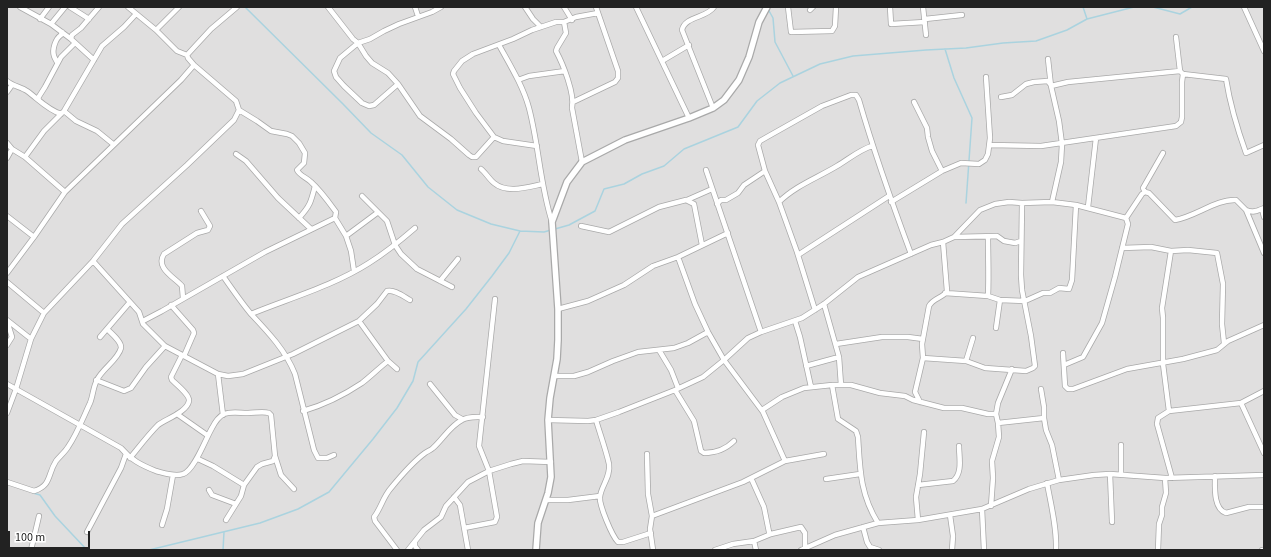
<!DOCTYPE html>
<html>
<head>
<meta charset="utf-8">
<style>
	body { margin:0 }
	#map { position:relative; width:1271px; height:557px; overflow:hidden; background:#f2efe9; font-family:"Source Sans 3",sans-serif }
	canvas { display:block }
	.frame { position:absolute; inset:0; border:8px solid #222; pointer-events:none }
	.scale { position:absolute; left:8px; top:531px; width:82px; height:18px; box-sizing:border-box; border:2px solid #222; border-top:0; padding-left:5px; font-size:12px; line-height:14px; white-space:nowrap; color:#222; -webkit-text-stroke:3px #fff; paint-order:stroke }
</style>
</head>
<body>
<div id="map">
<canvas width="1271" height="557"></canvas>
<div class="frame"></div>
<div class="scale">100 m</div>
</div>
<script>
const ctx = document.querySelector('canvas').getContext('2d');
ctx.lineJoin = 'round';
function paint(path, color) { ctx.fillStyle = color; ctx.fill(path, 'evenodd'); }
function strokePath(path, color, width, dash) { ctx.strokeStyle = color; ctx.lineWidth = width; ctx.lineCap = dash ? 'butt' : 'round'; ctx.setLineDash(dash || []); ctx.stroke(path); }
const residential = new Path2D(`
	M7,7H1264V550H7Z`);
const stream = new Path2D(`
	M245,7L343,104L371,133L402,155L428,187L457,210L491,224L520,231L544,232L551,230
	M1083,7L1087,19
	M1153,7L1180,14L1192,7
	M768,9L773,18L775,42L793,76
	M945,49L954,78L972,118L966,203
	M555,229L569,225L595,211L604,189L624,184L642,174L664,166L684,149L738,127L757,101L780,83L820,64L853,56L926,50L966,48L1003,43L1036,41L1067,30L1087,19L1134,7
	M33,493L40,495L55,516L87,550
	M149,550L260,523L298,509L329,492L373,439L397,408L413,381L418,362L466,309L492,276L509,253L520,231
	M223,550L224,532`);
const minor = new Path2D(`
	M20,7L51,24L71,39L94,60
	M70,7L89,19
	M128,7L156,30L177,51L187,55
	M328,7L353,39L358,43L366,56L372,63L388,73L398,84L420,116L451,139L469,155L472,157H476L494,137
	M415,7L418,16
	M525,7L533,19L541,27
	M564,7L572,20
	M636,7L689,118
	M788,7L791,32L832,31L835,26L836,7
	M890,7L891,24L925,22
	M923,7L926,35
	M1244,7L1264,51
	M810,10L813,7
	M40,19L49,7
	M925,19L962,15
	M564,22L566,33L557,48L556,51C563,64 575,94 572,108L582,162
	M51,24L65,7
	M156,30L179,7
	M1176,37L1180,71
	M71,39L72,35L81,28L99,7
	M499,45C510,65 523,86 529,108C539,146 540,185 552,222
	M1048,59L1051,86L1059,121L1062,144L1061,162L1052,202
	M662,61L689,45
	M57,62C56,60 55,59 54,56C52,50 55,39 61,35L62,32
	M518,80L529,76L565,71
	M7,81C13,86 21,87 27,91C38,99 48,110 61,114
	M398,84L374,105L369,106L362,103L344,86L336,77L334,71L340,58L358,43L370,39L384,31L399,24L432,12L441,7
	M1051,86L1068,82L1180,71L1183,74L1226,79C1230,104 1237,128 1246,153L1264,145
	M7,92L12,85
	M1001,97L1012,95L1026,84L1034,82L1048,81L1050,84
	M39,100L38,98L45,87L61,57L75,43
	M573,102L615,82L618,78V71L596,7
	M914,102L927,128L928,137L932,151L942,171
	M713,108L682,30C685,16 707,18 714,7
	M239,110L257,121L271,131L287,134L292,136L299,143L305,153L304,163L297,170C299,175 307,178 311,182C321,191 328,201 336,212L335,218
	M64,111L76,121L97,131L113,144
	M7,143L12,149L25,157L65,192
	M990,145L1041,146L1176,126L1181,122L1182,117V82L1183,74
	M537,146L503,141L494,137L476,113L460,88L453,74L454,71L462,61L473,54L513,39L532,30L556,22H564L576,17L598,13
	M236,154L246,161L278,198L311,229
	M25,157L44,131L64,111L102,46L124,27L136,14
	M7,158L12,149
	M481,169C486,173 489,179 494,183C507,194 528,187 543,184
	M706,170L761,332
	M1145,192L1149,193L1175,220C1195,217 1216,199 1236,200L1246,210L1264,253
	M1145,192L1143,188L1163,153
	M362,196L387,221L395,245L401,254L417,269L452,287
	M687,200L712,189
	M779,202C795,186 817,178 837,166C849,159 859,150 872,146
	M891,202L942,171L961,163L979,164L985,160L988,154L990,138L986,77
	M717,204L721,200H726L738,193L744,185L765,171
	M1088,207L1096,138
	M1262,209L1264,217
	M1246,210C1253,213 1257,211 1264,208
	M7,216L34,237
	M299,218C310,206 311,202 315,186
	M581,226L609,232L659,207L686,200L694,204L702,245
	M346,236L377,213
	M954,237L997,236L1004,241L1015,243L1021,241
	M1122,248L1151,247L1171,251L1188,250L1217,253L1223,284L1222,324L1224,343
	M798,255L889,196
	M678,257L695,304L708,332L724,360L763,412L785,461
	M93,261L139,312L143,324L165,346L218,374L228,376L243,374L293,354L359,321L377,304L387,291C394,289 403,296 410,300
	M7,273L34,237L65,192L181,80L194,65
	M223,276C232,289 241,302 251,314C268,332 286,351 295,374L314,450L318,458H327L334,455
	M440,281L458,259
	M7,282L44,313
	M945,293L988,296L1000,300L1025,301L1043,293H1050L1059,288L1069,289L1072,280L1076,205
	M988,296C989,276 988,256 988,236
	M183,298L182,286C174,277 155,268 164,254L197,233L208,230L210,226L201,211
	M824,304L839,357L841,385
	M171,305L193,330L194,333L184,356
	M558,309L588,301L624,285L653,266L678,257L728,233
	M815,310L797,252L779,202L765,171L758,145L760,141L767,137L822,106L851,95H856L859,100C874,152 892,203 911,254
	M251,314C290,298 333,286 369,263C385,253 400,241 415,228
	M7,320L31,339
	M143,321L162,311L265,252L335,218L346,236L351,251L354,271
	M359,321L388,361L397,369
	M795,321L800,337L811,387
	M996,328L1000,300
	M100,337L130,302
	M836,344L882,337H908L923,339
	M7,345L12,337L7,321
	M659,350L671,370L678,388
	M1063,353L1065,386L1068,389H1073L1127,369L1183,359L1217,350L1228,341L1264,325
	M923,358L966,361L985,368L1026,371L1033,368L1035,366L1031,336L1022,290L1021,275L1022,203
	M966,361L973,338
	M1064,365L1083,357L1102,323L1115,277L1128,224L1126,218L1142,194L1145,192
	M806,366L839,357
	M218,374L223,415
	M554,376H574L588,372L613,361L638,352L674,348L688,343L708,332
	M96,380L124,391L131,388L146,367L165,346
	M7,384L121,448C131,460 141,465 156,471C164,473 175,477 183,474C194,471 206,438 212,428C215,422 218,417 224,414C232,411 239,413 248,413C255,413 263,411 269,413L271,415L275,456L281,475L294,489
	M430,384L455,415L462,419
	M832,385L838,419L856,431L858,437C860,469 860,494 878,523
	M1041,389L1044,407V418L1046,430L1052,445L1059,480
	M675,390L694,421L701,451L704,453C715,453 726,449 734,441
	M920,402L915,392L923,358L922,344L929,306C933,298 943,298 947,291L943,242
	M1241,403L1264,453
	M762,410L782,397L804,388L832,385H851L880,393L905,396L913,400L944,408H962L988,414H996
	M303,411C324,405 344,395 362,383C371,376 379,368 388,361
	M1169,411L1163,364V318L1162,308L1171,251
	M7,413L16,389L31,339L44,313L93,261L122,224L187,165L234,120L239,110L236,101L194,65L188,58L187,55L211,29L237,7
	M177,414L207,435
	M548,420L588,421L596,420L619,412L675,390L703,377L724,360L748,338L761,332L802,318L824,304L858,277L931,245L943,242L954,237L980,210L995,204L1009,202L1022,203L1052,202L1076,205L1126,218
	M596,420C600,434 606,450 609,464C611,477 601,486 600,497C599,505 612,536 618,542H623L651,533
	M998,423L1044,418
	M647,454L648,494L652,516L650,529L653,550
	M130,458C139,447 148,435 158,425C166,419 187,412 189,401C190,395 176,384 172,380L171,377L182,355
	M196,460L198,459L213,466L244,485
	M1110,474L1112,522
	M1121,474V445
	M1215,476C1215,486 1213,509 1226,513L1249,507H1264
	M751,478L764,507L769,532L771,534
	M1172,478L1157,424L1158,418L1169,411L1241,403L1264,391
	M826,479L860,474
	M7,482L34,491C52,485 47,475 56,461C60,456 65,452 68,447C77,434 83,418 90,403C93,396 93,387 97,380C102,369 118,360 121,348C122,342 111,333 107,329
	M1047,483C1051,505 1057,528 1056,550
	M918,485L953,481C963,473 959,457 959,446
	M209,490L212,495L236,504
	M454,497L460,505L468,550
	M546,500H568L600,496
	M991,506L993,478L992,461L999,437L998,423L996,414L998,403L1012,369
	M982,509L984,550
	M950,515L953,536L952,550
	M652,516L743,482L785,461L824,454
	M226,520L241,496L244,485L257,467L262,464L273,461L275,456
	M918,520L916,497L920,474L924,432
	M162,525L167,509L173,475
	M863,527L867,542L870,547L879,550
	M464,528L495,522L497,517L489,471L479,446L495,299
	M87,532L121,468L126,454
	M754,541L756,550
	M415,543V546L418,550
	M31,550L39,516
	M397,550L375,521L374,517C381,508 383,497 391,488C400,477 414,461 425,453C428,451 431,450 433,448C443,439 450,426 462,420C468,416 476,417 483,417
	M408,550L424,530L441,517L446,506L468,482L489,471L511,464L523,461L551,462
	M715,550L733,544L754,541L771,534L801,527L805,533V548
	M801,550L835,535L878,523L918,520L982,509L1029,489L1059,480L1094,475L1110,474L1165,478L1264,475
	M1158,550L1159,524L1162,515V507L1166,493L1165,478
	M1262,550H1264`);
const tertiary = new Path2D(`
	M536,550L538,523L548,493L551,477L548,420L550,398L557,359L558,340V309L552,222L567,182L582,162L625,140L689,118L713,108L724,100L739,80L749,57L759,22L767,7`);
paint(residential, '#e0dfdf');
strokePath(stream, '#aad3df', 1.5);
strokePath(minor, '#a9a9a9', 6);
strokePath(tertiary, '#a9a9a9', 8);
strokePath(minor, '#fff', 4.5);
strokePath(tertiary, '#fff', 5.5);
</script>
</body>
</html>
